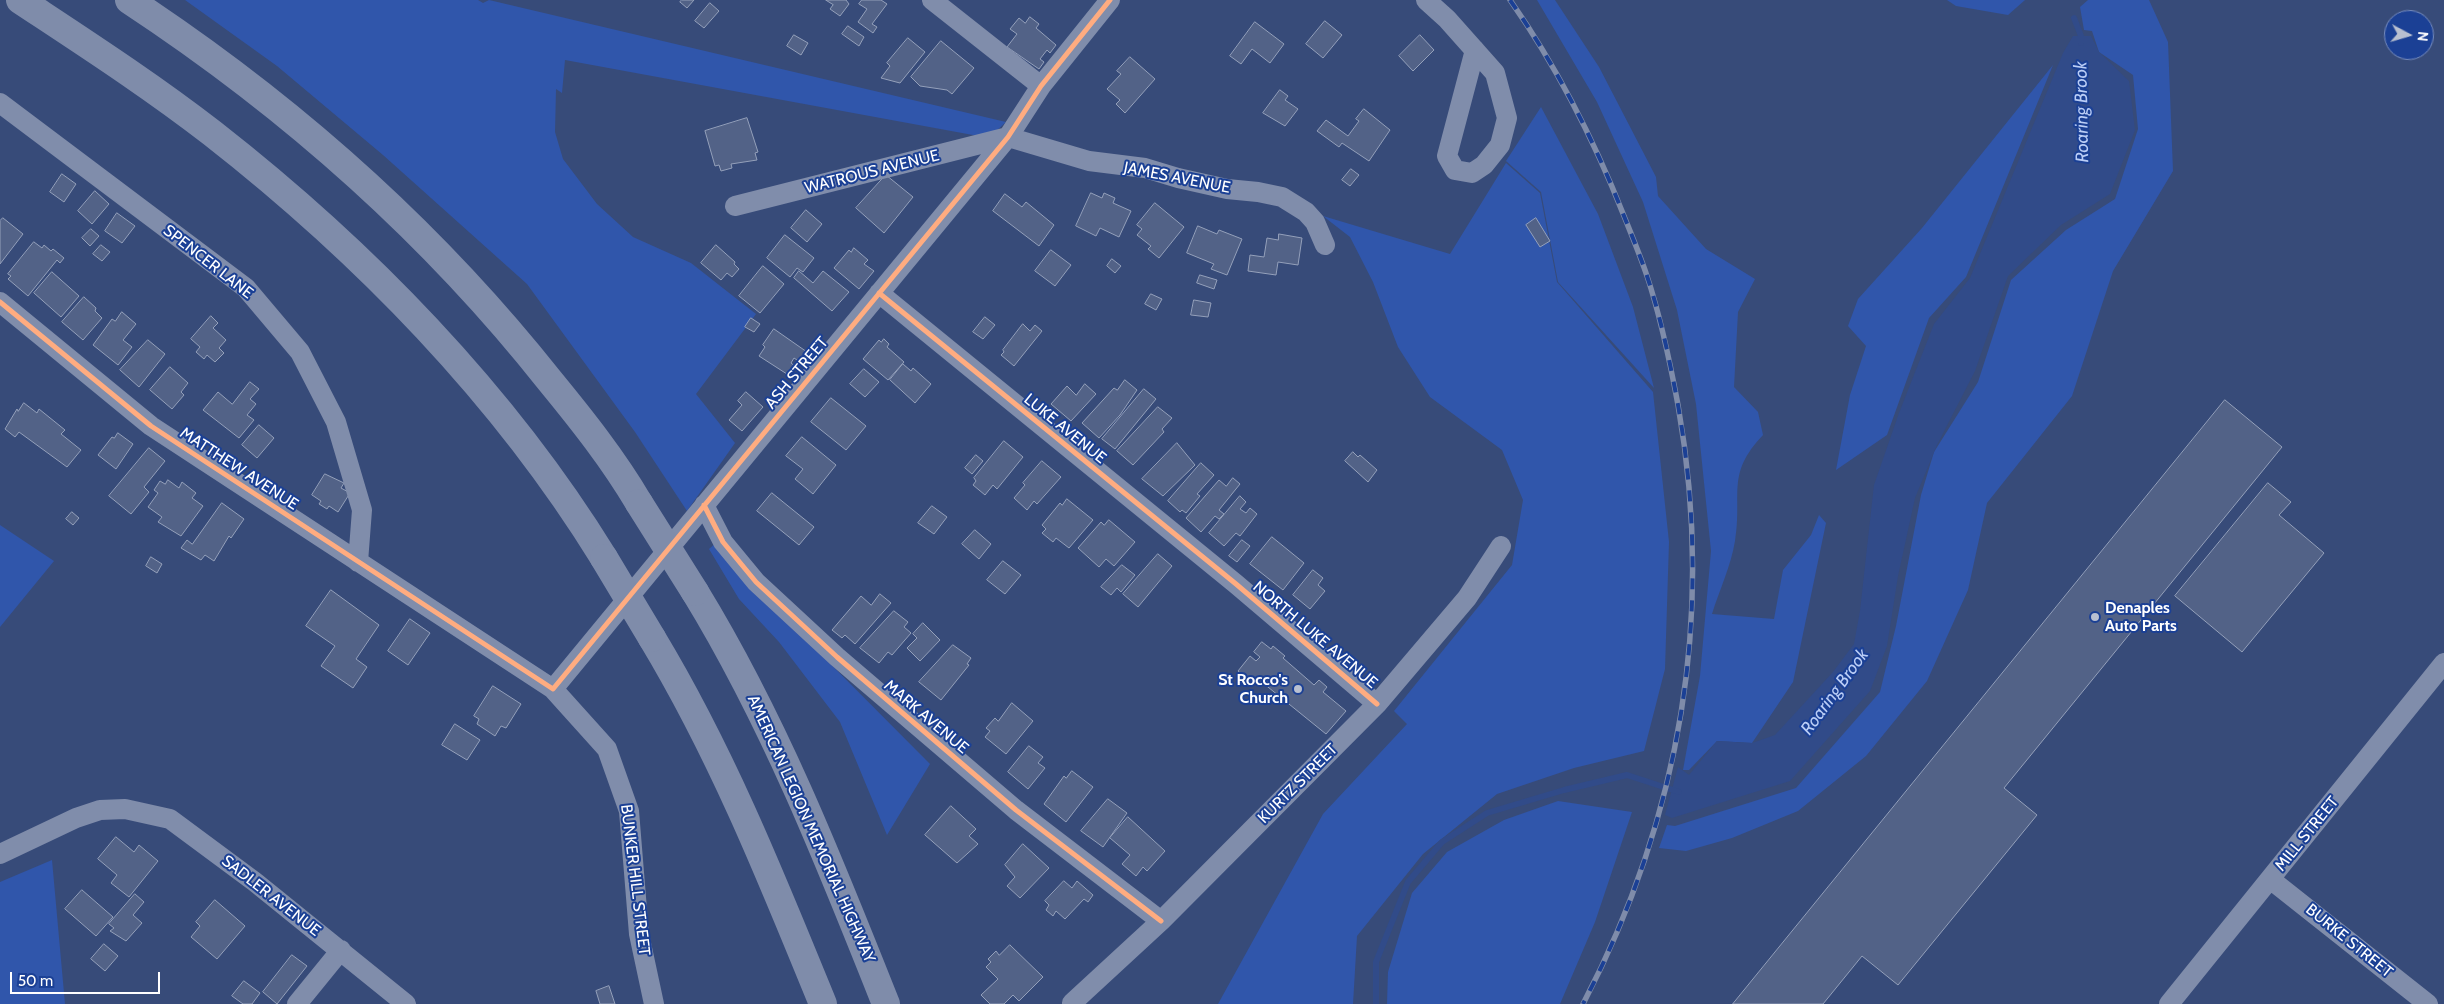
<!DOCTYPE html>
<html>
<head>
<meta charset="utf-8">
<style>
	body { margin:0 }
	#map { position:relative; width:2444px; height:1004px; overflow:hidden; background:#374b79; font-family:Cabin,sans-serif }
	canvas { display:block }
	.north { position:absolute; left:2384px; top:10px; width:50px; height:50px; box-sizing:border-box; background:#1b4095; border:1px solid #768cbf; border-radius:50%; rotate:96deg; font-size:14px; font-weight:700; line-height:20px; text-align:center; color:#fff }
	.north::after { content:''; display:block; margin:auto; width:18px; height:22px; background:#b9c0d0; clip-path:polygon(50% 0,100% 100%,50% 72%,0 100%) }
	.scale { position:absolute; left:10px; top:972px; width:150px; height:22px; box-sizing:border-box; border:2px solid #fff; border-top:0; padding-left:6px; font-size:15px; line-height:18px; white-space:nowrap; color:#fff; -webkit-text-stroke:4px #1b4095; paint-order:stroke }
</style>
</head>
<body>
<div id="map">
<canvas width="2444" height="1004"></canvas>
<div class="north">N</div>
<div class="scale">50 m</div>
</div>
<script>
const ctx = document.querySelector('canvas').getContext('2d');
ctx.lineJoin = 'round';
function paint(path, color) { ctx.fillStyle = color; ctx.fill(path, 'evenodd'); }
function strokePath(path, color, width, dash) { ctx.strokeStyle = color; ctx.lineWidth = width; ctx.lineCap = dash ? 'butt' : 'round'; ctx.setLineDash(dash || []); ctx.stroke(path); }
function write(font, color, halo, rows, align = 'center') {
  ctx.font = font + ' Cabin,sans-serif'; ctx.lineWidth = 4; ctx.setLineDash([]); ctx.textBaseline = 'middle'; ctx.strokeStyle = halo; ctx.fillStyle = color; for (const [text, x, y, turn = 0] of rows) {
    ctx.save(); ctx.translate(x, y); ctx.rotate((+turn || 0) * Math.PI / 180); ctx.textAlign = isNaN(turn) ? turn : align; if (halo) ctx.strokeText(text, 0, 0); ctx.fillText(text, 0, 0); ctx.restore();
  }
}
const green = new Path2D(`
	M185,0H478L483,3L489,0L1006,122L991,136L973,135L565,60L562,93L556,89L555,132L563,159L597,204L633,237L691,263L756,314L696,394L735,443L687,511L635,432L527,284L383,155L277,66Z
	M1537,0H1555L1599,67L1656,177L1658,196L1706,249L1755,279L1738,312L1734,387L1758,412L1763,435C1725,475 1743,494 1735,541C1731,566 1719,591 1712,614L1774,619L1783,570L1811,535L1819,515L1826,523L1793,682L1752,743L1717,741L1689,770H1683L1700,676L1711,551L1696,404L1677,310L1643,202L1597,102Z
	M1947,0H2025L2008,15L1956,6Z
	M2088,0H2149L2168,42L2173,171L2113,271L2072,396L1987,503L1968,590L1927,681L1866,756L1798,811L1732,838L1686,851L1659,848L1667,825L1675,826L1796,788L1880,692L1896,626L1921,495L1934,452L1978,382L2011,280L2066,230L2115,199L2138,129L2133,75L2099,52L2092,31L2084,30L2080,7Z
	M2053,65L1966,277L1929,318L1887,435L1836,470L1850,395L1866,346L1848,326L1858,299L1922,228Z
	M1541,107L1598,214L1633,307L1654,388L1558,282L1541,192L1506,161Z
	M1506,163L1540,193L1557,282L1653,392L1669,542L1665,669L1644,751L1574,768L1497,794L1423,854L1357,936L1353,1004H1218L1323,814L1407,724L1394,711L1512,565L1523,500L1502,450L1430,397L1398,347L1373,282L1350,237L1323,216L1450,254Z
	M0,525L54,561L0,627Z
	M718,541L756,589L930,764L887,835L840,722L779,642L739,599L709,549Z
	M1558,801L1632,812L1595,922L1560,1004H1387L1388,972L1412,893L1447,852L1504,820Z
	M52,860L65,1004H0V882Z`);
const water = new Path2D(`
	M2073,36H2091L2099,52L2129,81L2135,130L2110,194L2061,225L2008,276L1975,371L1937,445L1915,498L1898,576L1887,646L1870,691L1790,781L1672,818L1665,815L1678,767L1689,775L1717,741L1752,743L1775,735L1833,672L1854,644L1860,611L1874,485L1899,413L1934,324L1970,278L2063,53Z`);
const stream = new Path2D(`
	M2074,18L2081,36V43
	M1376,1004V962L1408,882L1442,842L1487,813L1564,790L1627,775L1679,792`);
const building = new Path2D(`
	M682,0H694L687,8L680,2Z
	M826,0H846L849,4L840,16L830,9L833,5Z
	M862,0H881L887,4L872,24L877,27L873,33L858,22L867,9L859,4Z
	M710,3L719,11L704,28L695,21Z
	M1030,17L1039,24L1036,28L1056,45L1050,53L1047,50L1040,59L1044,62L1039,69L1007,47L1017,34L1010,29L1019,18L1025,23Z
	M1325,21L1342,35L1323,58L1306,44Z
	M1255,22L1284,44L1270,63L1252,49L1241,64L1230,56Z
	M848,26L864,37L859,46L842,34Z
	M794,35L808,43L801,55L787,46Z
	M1420,35L1434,50L1413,71L1399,56Z
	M908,38L925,52L900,83L881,78L890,66L887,63Z
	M941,41L974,68L952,94L947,90L920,86L911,77Z
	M1130,57L1155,79L1125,113L1116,104L1120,100L1107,89L1121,74L1117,71Z
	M1280,90L1288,96L1285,100L1298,109L1285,126L1263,113Z
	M1364,109L1390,130L1369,161L1342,143L1339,147L1317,131L1326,120L1348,136L1359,121L1356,119Z
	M747,118L758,152L755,153L757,160L731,164L732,168L721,171L719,165L715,166L705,131Z
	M1351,169L1359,175L1350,186L1342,180Z
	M62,174L76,184L64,202L50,192Z
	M886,175L913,197L884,233L856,208Z
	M95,191L109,204L92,224L78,211Z
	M1091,193L1102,198L1104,193L1115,198L1113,203L1131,211L1119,237L1100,228L1096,236L1076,226Z
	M1005,194L1022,207L1026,202L1054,225L1039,246L993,211Z
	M1155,203L1184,227L1159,258L1148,249L1151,246L1137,235L1142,229L1137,225Z
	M806,210L822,224L807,242L791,228Z
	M117,213L135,226L122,243L105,231Z
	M3,218L23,234L0,264V221Z
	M1536,218L1550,241L1540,247L1526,225Z
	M1198,226L1217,234L1219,230L1242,239L1227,275L1211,269L1214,264L1187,253Z
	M91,229L99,236L90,246L82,238Z
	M1279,234L1302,238L1298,265L1278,262L1276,275L1248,271L1250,255L1264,257L1267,238L1278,240Z
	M785,235L814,258L803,272L797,268L790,277L767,258Z
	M34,242L42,248L44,245L51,251L53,249L64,258L60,263L57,260L28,296L8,279L11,276L8,274Z
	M101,245L110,252L102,261L93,254Z
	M716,245L735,262L734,264L739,269L732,277L727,273L721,280L701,263Z
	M854,248L868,260L864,264L874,271L859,289L834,268L849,250L851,252Z
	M1051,250L1071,265L1055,286L1035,271Z
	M1112,259L1121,266L1115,273L1107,266Z
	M763,266L784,284L760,313L739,296Z
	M799,271L813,283L823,271L849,292L832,311L794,278Z
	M52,272L79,296L61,317L34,293Z
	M1200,275L1217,280L1214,289L1197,283Z
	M1151,294L1162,299L1156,310L1145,304Z
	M84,297L96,308L95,311L102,318L83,340L62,322Z
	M1194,300L1211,303L1208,317L1191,315Z
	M122,312L136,324L123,340L132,347L118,365L93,345L112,319L115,321Z
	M211,316L218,323L213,328L226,340L219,348L224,353L215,362L207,355L204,359L196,352L200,347L191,339Z
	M985,317L995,325L983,339L973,332Z
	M751,318L760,324L754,332L745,327Z
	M1023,324L1030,331L1035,325L1042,331L1014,366L1001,355L1004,352L1003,350Z
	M774,329L807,352L800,362L794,358L791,363L796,367L790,376L759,356L765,347L763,345Z
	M884,339L889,344L887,347L904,362L888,380L863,359L879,340L881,342Z
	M148,340L165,354L139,387L120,370Z
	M903,364L911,371L913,368L931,384L915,403L890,380Z
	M170,367L188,383L181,392L184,395L172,409L150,390Z
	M864,369L879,382L865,397L850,384Z
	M1125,380L1137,390L1120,415L1099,438L1082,423L1114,388L1117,390Z
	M250,382L259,389L250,399L256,404L247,415L254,420L239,438L203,410L218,392L232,404Z
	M1085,384L1096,394L1071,421L1051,404L1067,386L1076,395Z
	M1144,389L1156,399L1115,449L1102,439Z
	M746,392L763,407L742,431L729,420L742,405L738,401Z
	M831,398L866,426L846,450L811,422Z
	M2225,400L2282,447L2004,788L2037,815L1898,985L1862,956L1823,1004H1733Z
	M24,403L37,413L39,409L65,430L61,434L81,450L67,467L19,432L15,437L5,429L17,409L18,411Z
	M1158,407L1172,418L1162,429L1164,432L1133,465L1117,451Z
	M259,425L274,438L257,458L242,445Z
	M118,433L133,444L116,469L98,455L112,437L114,438Z
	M802,437L836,465L813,494L795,479L803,469L786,456Z
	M1004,441L1023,457L997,489L993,485L985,495L973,485L976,481L974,478Z
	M1177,443L1195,465L1163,496L1142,479Z
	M149,448L165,461L144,487L149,492L131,514L109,496Z
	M1353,452L1358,457L1360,455L1377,470L1368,482L1345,461Z
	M976,455L983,461L972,474L965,468Z
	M1042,461L1061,477L1037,504L1034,501L1027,510L1014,498L1025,485L1023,483Z
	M1201,463L1214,475L1197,494L1200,496L1186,513L1182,510L1180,512L1168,501Z
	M325,474L344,483L341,488L350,493L338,512L329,506L327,509L319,504L321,501L312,495Z
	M1233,478L1240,484L1219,510L1224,514L1219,519L1215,516L1201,532L1186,518L1219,480L1226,486Z
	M168,480L179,488L182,482L196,493L192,498L203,506L181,536L158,522L162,517L148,507L158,493L154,490L160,481L165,484Z
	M2268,483L2291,502L2279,515L2324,553L2242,652L2175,596Z
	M772,493L814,527L799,545L757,511Z
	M1240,496L1246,502L1240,509L1246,513L1250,508L1257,514L1240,536L1236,533L1224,546L1209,533Z
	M1067,499L1093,520L1069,548L1056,538L1053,542L1042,533L1046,529L1042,525L1060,503L1062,505Z
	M222,503L244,519L231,538L229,536L214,561L205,555L201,560L181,548L187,540L192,544Z
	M932,506L947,517L934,534L918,523Z
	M72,512L79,518L73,525L66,519Z
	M1109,520L1135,542L1114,566L1106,559L1099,567L1078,548L1101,522L1104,525Z
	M975,530L991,544L979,559L962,544Z
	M1272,537L1304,563L1283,590L1250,564Z
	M1242,540L1250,546L1237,562L1229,556Z
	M1158,554L1172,566L1138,607L1123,594Z
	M151,557L162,564L157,573L146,566Z
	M1003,561L1021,575L1005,594L987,580Z
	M1122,565L1135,575L1121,592L1117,588L1111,595L1101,587Z
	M1313,570L1323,578L1318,585L1325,591L1310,609L1293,595Z
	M331,590L379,625L356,659L367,667L353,688L321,666L335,646L306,626Z
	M880,594L891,603L855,644L845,635L842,638L832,630L861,596L871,605Z
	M894,611L908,622L904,627L911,633L892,655L888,652L879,663L860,648Z
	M410,619L430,633L408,665L388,651Z
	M923,623L940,640L920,661L907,648L917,638L913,634Z
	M1262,642L1271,649L1273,646L1285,656L1283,658L1314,685L1319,680L1327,687L1323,692L1346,711L1326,734L1263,683L1261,685L1251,677L1248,680L1238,671L1250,656L1256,661L1260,657L1254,652Z
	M953,645L971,658L967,664L969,665L941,700L919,682Z
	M493,686L521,704L506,728L501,726L495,736L477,724L479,719L474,716Z
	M1012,703L1033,721L1006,754L985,737L990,731L986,728L995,718L998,721Z
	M455,724L480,740L467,760L442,745Z
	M1029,746L1043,757L1038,763L1045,768L1028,789L1008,772Z
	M1072,771L1093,787L1066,822L1044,804L1064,776L1066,778Z
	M1108,799L1127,813L1103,847L1081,831Z
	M951,806L976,829L969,836L978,844L957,863L925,835Z
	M1128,817L1165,851L1147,871L1143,867L1136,876L1122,864L1130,855L1110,838Z
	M116,837L134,852L139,845L158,861L129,897L111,883L117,875L98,859Z
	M1023,844L1049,868L1020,898L1007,886L1015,877L1005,865Z
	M1064,881L1072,888L1077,881L1093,895L1088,902L1084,899L1065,919L1056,911L1053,916L1046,910L1049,905L1045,901Z
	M82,890L113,917L96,936L65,909Z
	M135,894L144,902L133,915L142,923L126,941L110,931L114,928L109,924Z
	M215,900L245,926L217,959L191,937L200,926L196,922Z
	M104,944L118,956L105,971L91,959Z
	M1010,945L1043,977L1019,1001L1013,995L1004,1004H990L981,995L998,979L986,967L991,962L988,959L996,951L999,955Z
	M292,955L307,966L277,1004L263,992Z
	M244,981L260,993L252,1004H243L232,996Z
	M609,986L615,1004H600L596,991Z`);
const minor = new Path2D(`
	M932,0L1041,86
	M1426,0L1447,19L1495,73L1507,118L1500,145L1484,165L1472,173L1455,170L1447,156L1475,50
	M0,103L246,288L300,352L336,422L362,510L358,562
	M735,206L1008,137L1089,161L1145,168L1178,178L1227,189L1258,192L1282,197L1306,212L1315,222L1325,245
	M879,293L1236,584L1377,704
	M0,302L151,426L553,689L1008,137L1041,86L1110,0
	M704,505L723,542L756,582L837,657L1016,810L1161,921
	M553,689L607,749L629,811L639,934L654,1004
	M0,854L76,818L100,810L125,809L170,819L255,882L406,1004
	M2270,879L2428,1004
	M1072,1003L1161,921L1377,704L1467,598L1501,546
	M297,1004L341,950
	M2169,1004L2444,663`);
const motorway = new Path2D(`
	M20,0C85,43 150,85 212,133C363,251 503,394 604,558
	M129,0C287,104 432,232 550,381C582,420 613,459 639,503
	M695,592C774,721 830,863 886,1004
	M652,638C722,754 772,879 823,1004`);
const rail = new Path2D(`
	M1510,0C1557,67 1594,140 1624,216C1632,236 1640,255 1647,276C1661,318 1670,362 1678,405C1715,614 1681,816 1583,1004`);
const motorwayBridge = new Path2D(`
	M639,503L695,592
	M604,558L652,638`);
const cycleway = new Path2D(`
	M879,293L1236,584L1377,704
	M0,302L151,426L553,689L1008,137L1041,86L1110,0
	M704,505L723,542L756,582L837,657L1016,810L1161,921`);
const markers = [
	[2095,617,5,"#b9c0d0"],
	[1298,689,5,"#b9c0d0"]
];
const streetNames = [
	["WATROUS AVENUE",872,172,-14],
	["JAMES AVENUE",1177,178,11],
	["SPENCER LANE",208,262,38],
	["ASH STREET",797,373,-50],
	["LUKE AVENUE",1065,429,39],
	["MATTHEW AVENUE",239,469,33],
	["NORTH LUKE AVENUE",1315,635,40],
	["MARK AVENUE",926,717,40],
	["KURTZ STREET",1298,784,-45],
	["AMERICAN LEGION MEMORIAL HIGHWAY",811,829,66],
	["MILL STREET",2307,834,-51],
	["BUNKER HILL STREET",635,880,83],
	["SADLER AVENUE",271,896,38],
	["BURKE STREET",2349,941,39]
];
const poiNames = [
	["Denaples",2105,608],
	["Auto Parts",2105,626],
	["St Rocco's",1288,680,"right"],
	["Church",1288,698,"right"]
];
const waterNames = [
	["Roaring Brook",2082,112,-91],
	["Roaring Brook",1835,692,-54]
];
paint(green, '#3056ab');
paint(water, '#314b89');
strokePath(stream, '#314b89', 6);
paint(building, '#526287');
strokePath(building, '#94a0ba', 1);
strokePath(minor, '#808dab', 20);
strokePath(motorway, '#7f8caa', 28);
strokePath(rail, '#7f8caa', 5.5);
strokePath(rail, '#1b4095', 4, [11]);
strokePath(motorwayBridge, '#7f8caa', 28);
strokePath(cycleway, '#ffac80', 5);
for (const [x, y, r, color] of markers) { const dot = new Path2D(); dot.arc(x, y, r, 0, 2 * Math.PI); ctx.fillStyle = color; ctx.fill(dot); strokePath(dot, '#1b4095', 2); }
write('16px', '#fff', '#1b4095', streetNames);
write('bold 16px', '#fff', '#1b4095', poiNames, 'left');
write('italic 18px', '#bacdf6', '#1b4095', waterNames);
</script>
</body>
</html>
